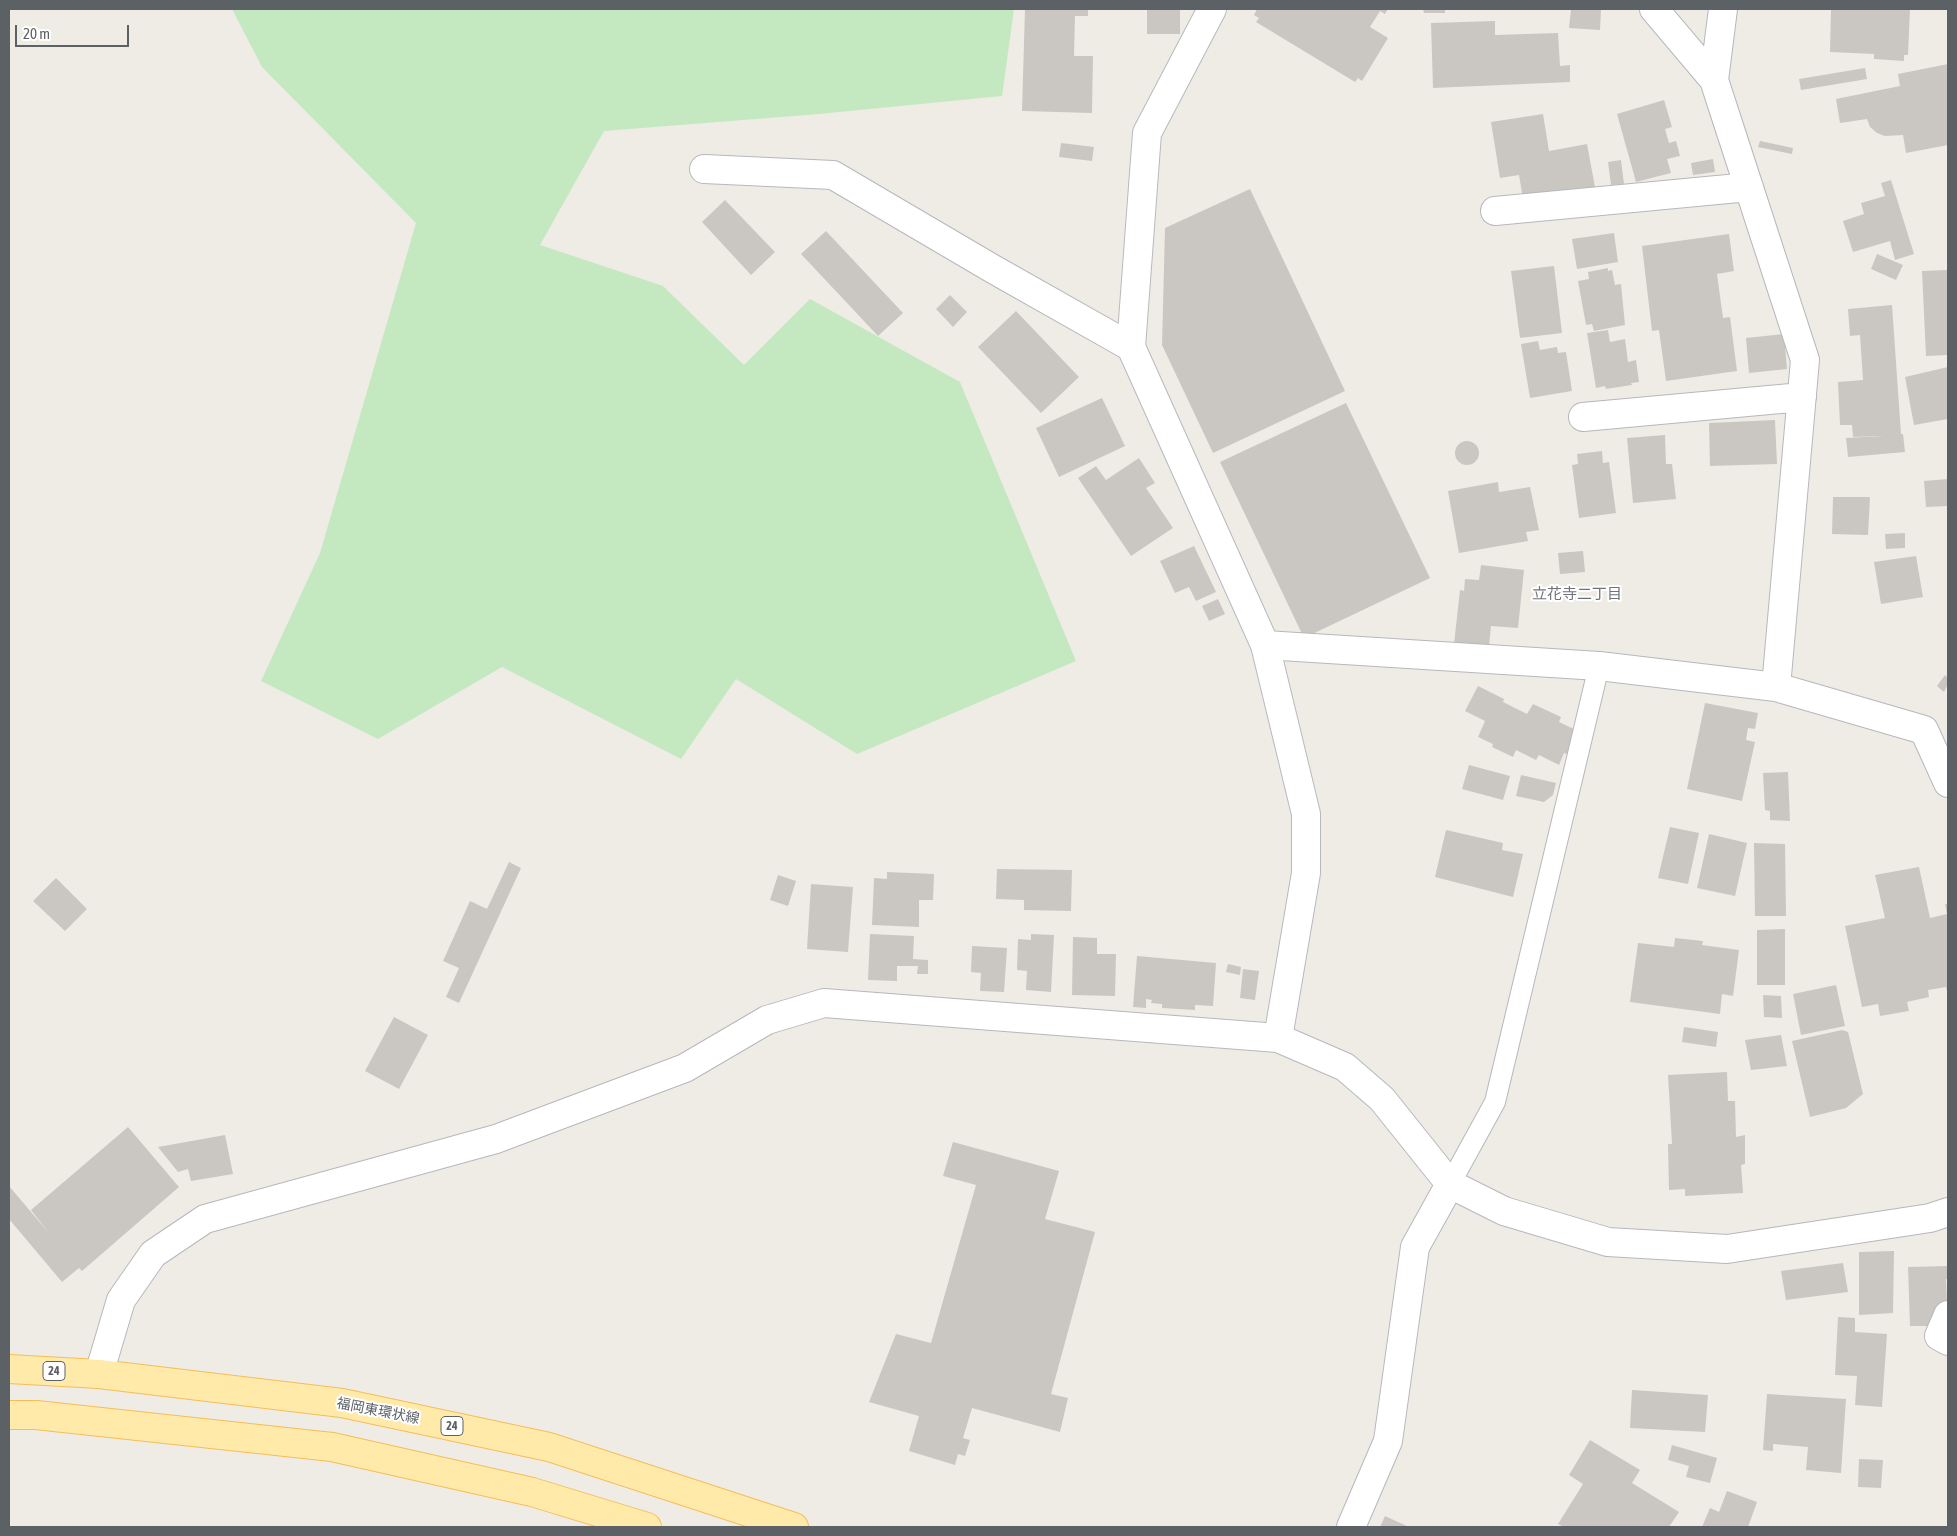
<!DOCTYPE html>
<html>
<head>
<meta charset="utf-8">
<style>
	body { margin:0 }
	#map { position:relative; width:1957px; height:1536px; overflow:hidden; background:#efece5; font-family:"Asap Condensed",sans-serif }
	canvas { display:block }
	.frame { position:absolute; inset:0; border:10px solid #5c6166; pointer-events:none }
	.scale { position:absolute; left:15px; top:25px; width:114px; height:22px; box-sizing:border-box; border:2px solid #5c6166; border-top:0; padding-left:6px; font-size:15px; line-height:18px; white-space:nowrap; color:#5c6166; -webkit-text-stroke:4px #fff; paint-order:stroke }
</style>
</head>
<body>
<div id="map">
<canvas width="1957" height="1536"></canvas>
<div class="frame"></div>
<div class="scale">20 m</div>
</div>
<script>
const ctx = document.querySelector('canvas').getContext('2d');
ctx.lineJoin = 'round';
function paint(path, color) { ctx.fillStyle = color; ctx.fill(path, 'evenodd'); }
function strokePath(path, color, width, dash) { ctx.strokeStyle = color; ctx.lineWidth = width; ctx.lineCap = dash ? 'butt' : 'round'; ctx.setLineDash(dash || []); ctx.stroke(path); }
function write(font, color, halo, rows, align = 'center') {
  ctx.font = font + ' "Asap Condensed","Noto Sans JP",sans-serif'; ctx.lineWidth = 4; ctx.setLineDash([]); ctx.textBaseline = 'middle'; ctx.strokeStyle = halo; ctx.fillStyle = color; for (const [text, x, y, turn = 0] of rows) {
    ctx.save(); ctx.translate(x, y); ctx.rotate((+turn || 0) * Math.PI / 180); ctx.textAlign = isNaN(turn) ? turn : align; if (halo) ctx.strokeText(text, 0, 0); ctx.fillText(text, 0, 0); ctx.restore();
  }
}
const green = new Path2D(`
	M232,9H1014L1002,96L819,114L604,131L540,245L663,286L744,365L810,299L960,382L1076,661L857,754L736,679L681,759L502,667L378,739L261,681L320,553L416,223L262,67Z`);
const building = new Path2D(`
	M1025,9H1088V16H1075L1074,56H1093L1092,113L1022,111Z
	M1147,9H1180V34H1147Z
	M1257,9H1388L1385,14L1380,11L1370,27L1388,38L1362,81L1358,78L1355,82L1256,22L1259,18L1254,15Z
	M1423,9H1445V13H1424Z
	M1571,9H1601L1600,30L1569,28Z
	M1831,9H1910L1908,55H1904V61L1874,59V54L1830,52Z
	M1495,21V35L1558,33L1560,66L1570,65V82L1433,88L1431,23Z
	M1948,64V145L1906,153L1903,135L1885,136L1877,133L1870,127L1867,119L1840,123L1836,99L1900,86L1898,74Z
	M1865,68L1867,79L1801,90L1799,79Z
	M1664,100L1672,127L1665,129L1669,143L1676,141L1680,156L1667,159L1671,173L1636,182L1617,114Z
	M1543,114L1549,151L1587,144L1595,187L1523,199L1519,175L1500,178L1491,122Z
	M1760,141L1793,148L1792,154L1758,147Z
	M1061,143L1094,147L1092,161L1059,157Z
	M1713,159L1715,172L1693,175L1691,163Z
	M1621,160L1624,184L1611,185L1608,162Z
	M1891,180L1914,254L1895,260L1890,241L1853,252L1843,221L1864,214L1861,203L1885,196L1881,183Z
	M1250,189L1345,391L1213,453L1162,345L1165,228Z
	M725,200L775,252L751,275L702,222Z
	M826,231L903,313L878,336L801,254Z
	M1614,233L1618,262L1577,269L1572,239Z
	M1729,234L1734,271L1717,274L1723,318L1730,317L1737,371L1666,381L1659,330L1652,331L1642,246Z
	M1877,254L1903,265L1896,280L1871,269Z
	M1554,266L1562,333L1520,338L1511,271Z
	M1608,268V271L1612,270L1615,285L1621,284L1625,325L1594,331L1592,324L1586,325L1578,281L1589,279L1588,272Z
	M1948,270V355L1926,356L1922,271Z
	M950,295L967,312L953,327L936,309Z
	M1892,305L1901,434H1903L1905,452L1848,457L1846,438L1884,436L1853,437L1852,425H1840L1838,382L1863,380L1860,335L1850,336L1848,309Z
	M1016,311L1079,377L1041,413L978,347Z
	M1608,330L1610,342L1625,339L1628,362L1636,360L1639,382L1631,383L1632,385L1606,389L1605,386L1596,388L1587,333Z
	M1784,334L1787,369L1749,373L1746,338Z
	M1538,341L1540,350L1557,347L1558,353L1566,352L1572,391L1530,398L1521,344Z
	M1948,367V419L1914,425L1905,377Z
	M1102,398L1125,446L1059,477L1036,428Z
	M1346,403L1430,578L1304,638L1220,462Z
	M1775,420L1777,464L1710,466L1709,423Z
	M1665,435L1666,464H1672L1676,499L1633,503L1627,438Z
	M1455 453a12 12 0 1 1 24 0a12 12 0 1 1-24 0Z
	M1602,451L1603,463L1609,462L1616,513L1579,518L1572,465L1578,464L1577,454Z
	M1139,458L1155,483L1146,488L1173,528L1131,556L1078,478L1096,466L1106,480Z
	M1948,479V506L1926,507L1924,481Z
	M1498,482L1499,492L1530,487L1539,530L1526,532L1528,541L1459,553L1448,491Z
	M1833,497H1870L1868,535L1832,534Z
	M1905,533V548L1886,549L1885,534Z
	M1194,546L1216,592L1196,601L1189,587L1175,593L1160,561Z
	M1583,551L1585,572L1560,574L1558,553Z
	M1916,556L1923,597L1881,604L1874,562Z
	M1481,565L1524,570L1518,628L1491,626L1489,647L1454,644L1460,590L1464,591L1465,579L1479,580Z
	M1218,599L1225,614L1209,621L1202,606Z
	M1945,675L1948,678V684L1944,692L1937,686Z
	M1478,686L1504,699L1503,702L1527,714L1533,704L1561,717L1559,722L1582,733L1571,756L1564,753L1559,765L1539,755L1536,760L1516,750L1513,757L1492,747L1493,744L1478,737L1485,721L1465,711Z
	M1705,703L1758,713L1755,729L1748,728L1746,740L1755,742L1742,801L1687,789Z
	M1469,765L1510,776L1503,800L1462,789Z
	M1788,772L1790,821L1770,820V811L1765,810L1763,773Z
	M1521,775L1556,783L1553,795L1544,802L1516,796Z
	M1670,827L1699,833L1688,884L1658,878Z
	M1446,830L1503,843L1502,850L1523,854L1513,897L1435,877Z
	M1709,834L1747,843L1735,896L1697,888Z
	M1754,843L1785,844L1786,916H1755Z
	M509,862L521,868L459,1003L446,997L459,968L443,961L470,901L487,909Z
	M1919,867L1930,918L1947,914L1945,904H1948V994L1946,987L1928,990L1929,997L1907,1002L1909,1011L1880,1016L1878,1004L1862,1007L1845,926L1885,918L1875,875Z
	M997,869L1072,870L1071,911L1024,910V900L996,899Z
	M887,872L934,874L933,900H919V927L872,925L874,878L887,879Z
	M778,875L796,881L788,906L770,900Z
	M56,878L87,909L65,931L33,901Z
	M811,884L853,887L848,952L807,949Z
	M1785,929V985H1757V930Z
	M870,934L914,936L913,959L928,960V974H917L918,966H897V981L868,980Z
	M1031,934L1054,935L1051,992L1026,990L1027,971L1017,970L1018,939L1031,940Z
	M1073,937L1097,938V954H1116L1115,996L1072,995Z
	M1675,938L1703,941L1702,945L1739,950L1733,996L1722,994L1720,1014L1630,1002L1638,943L1674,947Z
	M972,946L1007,948L1004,992L980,991L981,973L971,972Z
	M1137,956L1216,963L1213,1006L1195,1005V1010L1162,1008V1004L1151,1003L1152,1000L1146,999V1008L1133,1007Z
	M1228,964L1241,967L1240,975L1226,972Z
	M1243,969L1259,971L1255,1000L1240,998Z
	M1836,985L1845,1026L1801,1035L1793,994Z
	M1763,995L1781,996L1782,1018L1764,1017Z
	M394,1017L428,1035L399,1089L365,1071Z
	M1684,1027L1718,1032L1716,1047L1682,1042Z
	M1842,1030L1848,1032L1863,1094L1846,1108L1810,1117L1792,1041Z
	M1781,1035L1787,1066L1751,1070L1745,1040Z
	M1727,1072L1728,1101H1735L1736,1137L1745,1135V1164L1741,1165L1743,1193L1685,1196V1189L1669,1190L1668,1144H1672L1668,1075Z
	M128,1127L179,1187L82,1271L79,1268L62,1282L9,1219V1186L48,1232L31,1210Z
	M225,1135L233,1174L191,1181L188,1169L178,1172L158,1147Z
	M953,1142L1059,1171L1045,1219L1095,1232L1051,1394L1068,1398L1060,1432L972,1408L963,1438L970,1440L965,1456L958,1454L955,1465L909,1451L919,1416L869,1402L896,1334L931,1343L976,1185L943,1176Z
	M1894,1251L1893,1313L1859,1315V1252Z
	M1843,1263L1848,1292L1786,1300L1781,1271Z
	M1948,1266V1279H1946L1947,1305L1938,1306V1326H1910L1908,1267Z
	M1838,1317L1855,1318V1332L1887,1334L1882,1407L1855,1405L1857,1376L1835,1375Z
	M1632,1390L1708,1395L1705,1432L1630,1428Z
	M1767,1394L1846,1399L1841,1473L1806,1470L1808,1447L1773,1444V1451L1763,1450Z
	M1590,1440L1640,1470L1632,1483L1679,1512L1669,1527H1564L1558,1524L1583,1484L1569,1475Z
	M1672,1445L1717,1458L1710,1483L1686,1477L1689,1466L1668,1460Z
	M1859,1459L1883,1460L1881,1488L1858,1487Z
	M1727,1491L1757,1502L1748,1527H1702L1710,1508L1719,1512Z
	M1385,1516L1409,1527H1380Z`);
const lane = new Path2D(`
	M1450,1184L1495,1102L1599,666`);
const street = new Path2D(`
	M1654,9L1714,80L1805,360L1776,687
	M1714,80L1723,9
	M704,169L833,175L993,269L1131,347
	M1495,211L1749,187
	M1583,417L1802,397
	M1265,645L1599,666L1776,687L1924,730L1948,783
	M1948,1315L1939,1336L1948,1341
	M99,1374L121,1300L153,1254L205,1219L496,1139L685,1068L767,1020L824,1003L1278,1038L1345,1067L1382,1099L1450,1184L1504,1211L1608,1242L1727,1249L1930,1218L1948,1212
	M1351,1527L1388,1441L1415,1247L1450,1184`);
const secondary = new Path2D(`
	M1212,9L1147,133L1131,347L1265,645L1306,814V873L1278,1038`);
const primary = new Path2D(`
	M9,1369L99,1374L342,1403L549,1447L794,1527
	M9,1415H36L332,1447L532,1492L647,1527`);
const shields = [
	[54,1371,22],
	[452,1426,22]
];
const shieldNames = [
	["24",54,1371],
	["24",452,1426]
];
const streetNames = [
	["福岡東環状線",378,1411,11]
];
const neighbourhoodNames = [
	["立花寺二丁目",1577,594]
];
paint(green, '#c4e8c0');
paint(building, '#cac7c2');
strokePath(lane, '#b5b8bc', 22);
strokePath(street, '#b5b8bc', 30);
strokePath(secondary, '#b6babf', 30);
strokePath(primary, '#f6bd57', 30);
strokePath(lane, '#fff', 20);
strokePath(street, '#fff', 28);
strokePath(secondary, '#fff', 28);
strokePath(primary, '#ffeaaa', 28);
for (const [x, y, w] of shields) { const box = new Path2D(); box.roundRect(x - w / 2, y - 9.5, w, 19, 4); ctx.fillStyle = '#fff'; ctx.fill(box); strokePath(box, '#5c6166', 1); }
write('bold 12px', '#5c6166', null, shieldNames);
write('14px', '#5c6166', '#fff', streetNames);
write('15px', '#6d7378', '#fff', neighbourhoodNames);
</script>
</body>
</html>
